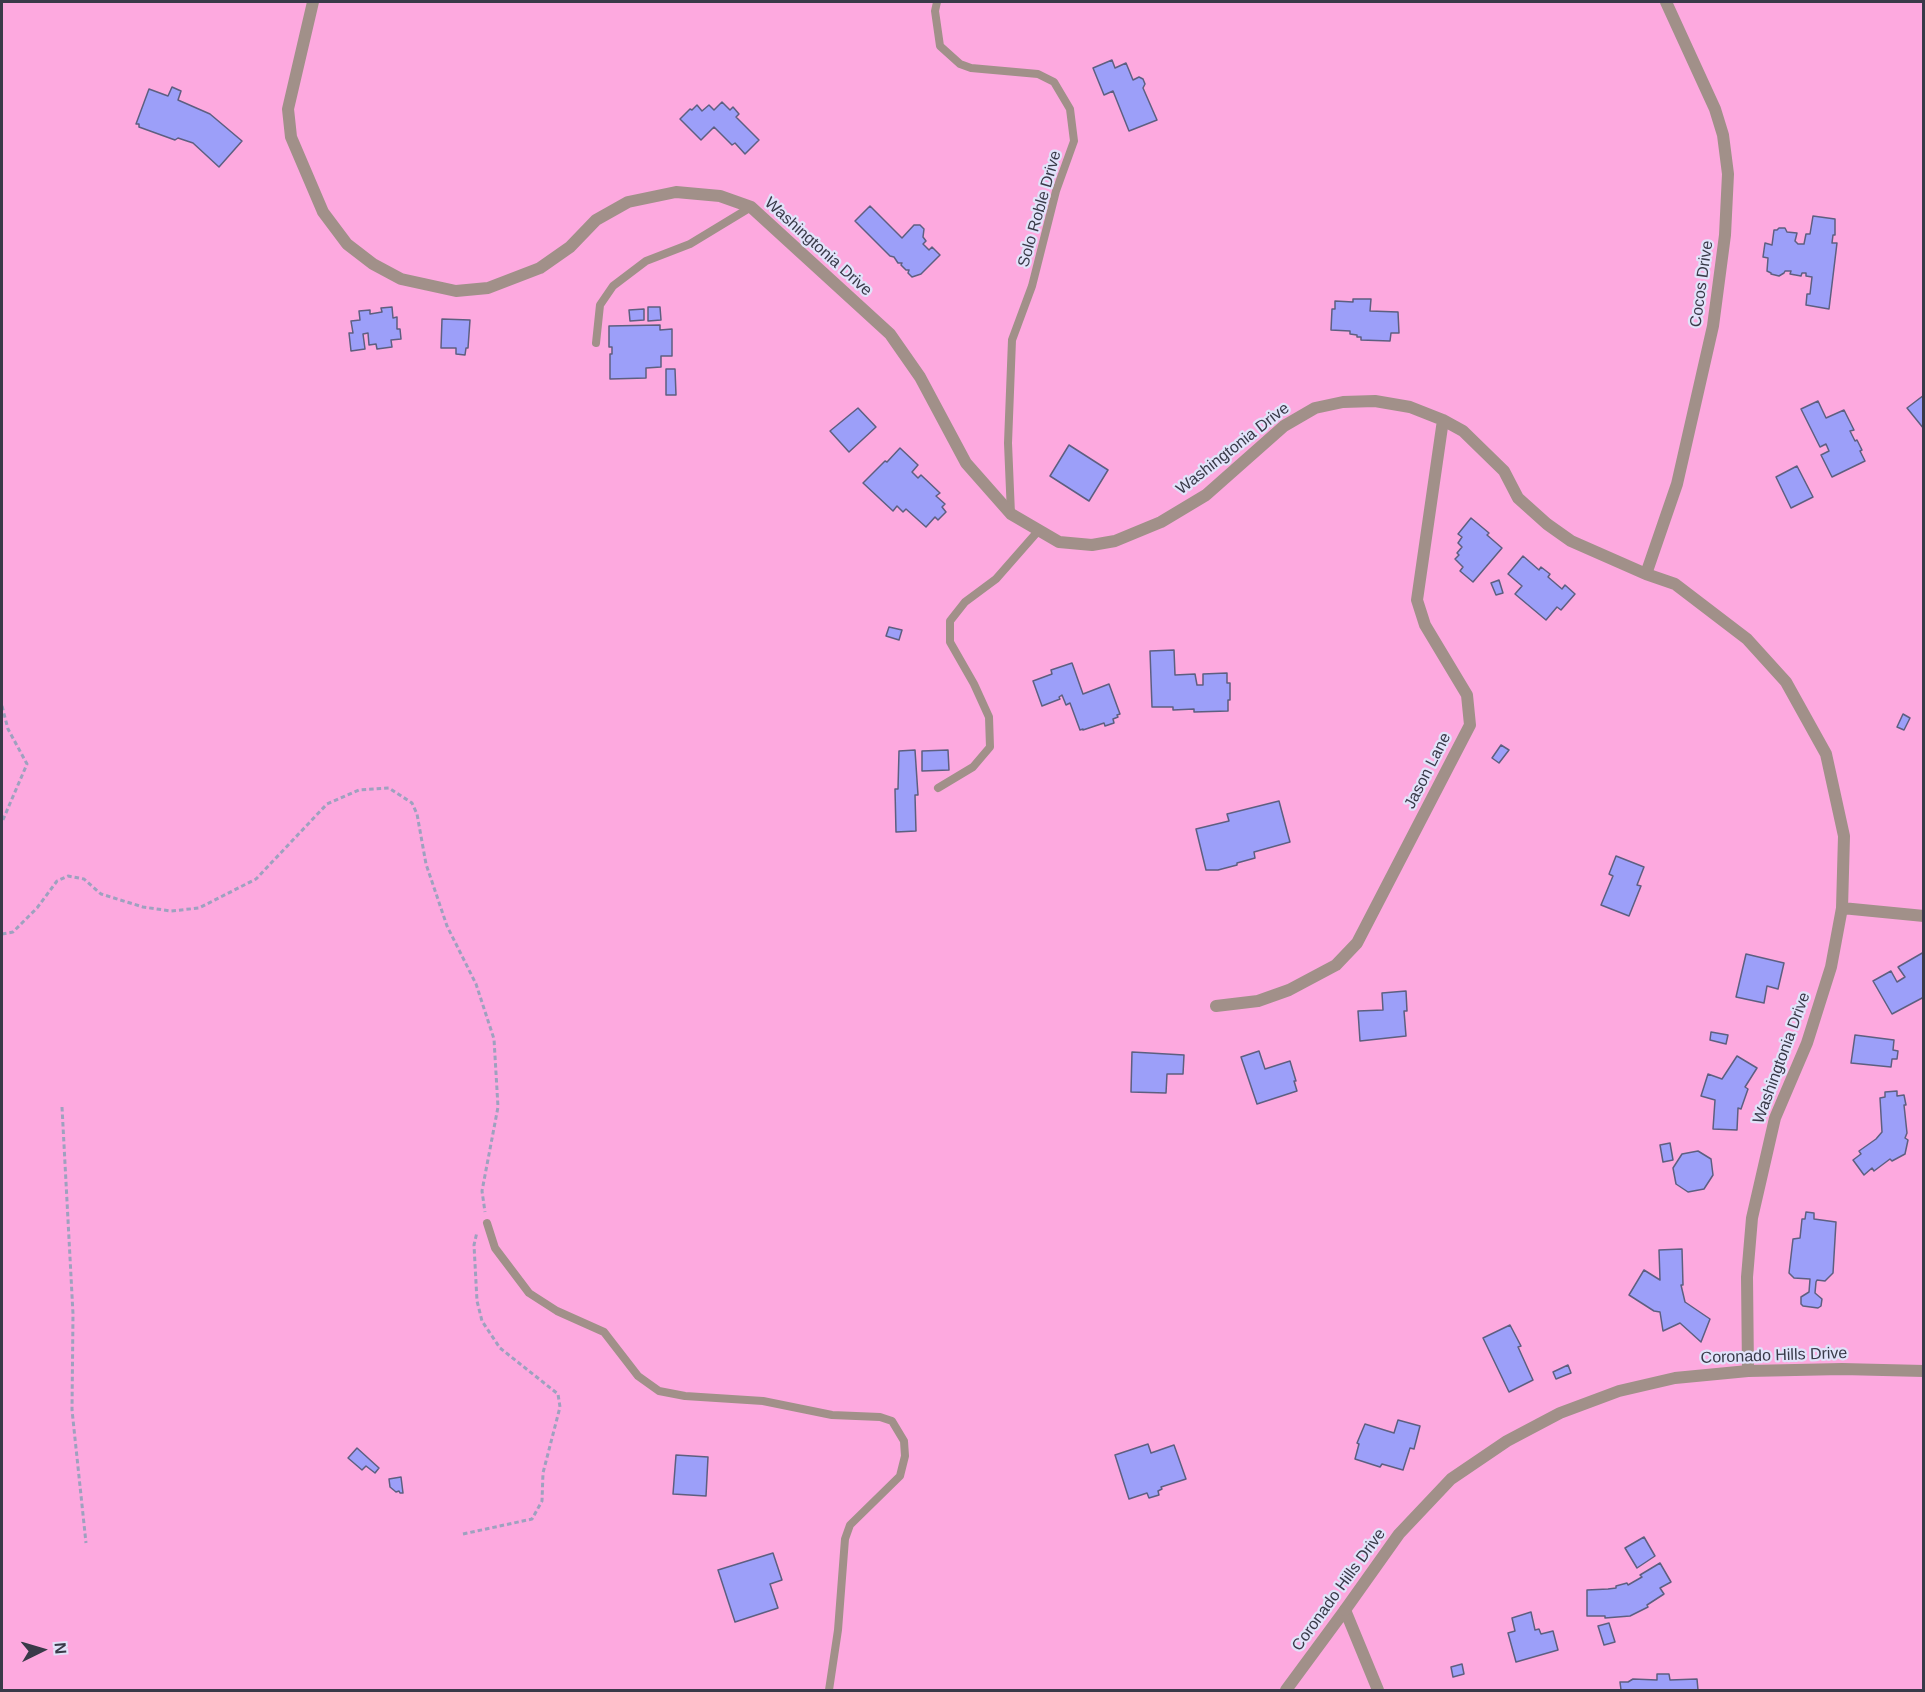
<!DOCTYPE html>
<html>
<head>
<meta charset="utf-8">
<style>
	body { margin:0 }
	#map { position:relative; width:1925px; height:1692px; overflow:hidden; background:#d1d5fa; font-family:Arial,sans-serif }
	canvas { display:block }
	.frame { position:absolute; inset:0; border:3px solid #393a49; pointer-events:none }
	.north { position:absolute; left:12px; top:1620px; width:60px; height:60px; -webkit-text-stroke:4px #e1e3fa; paint-order:stroke; rotate:85deg; font-size:16px; font-weight:700; line-height:24px; text-align:center; color:#393a49 }
	.north::after { content:''; display:block; margin:auto; width:21px; height:27px; background:#393a49; clip-path:polygon(50% 0,100% 100%,50% 72%,0 100%) }
</style>
</head>
<body>
<div id="map">
<canvas width="1925" height="1692"></canvas>
<div class="frame"></div>
<div class="north">N</div>
</div>
<script>
const ctx = document.querySelector('canvas').getContext('2d');
ctx.lineJoin = 'round';
function paint(path, color) { ctx.fillStyle = color; ctx.fill(path, 'evenodd'); }
function strokePath(path, color, width, dash) { ctx.strokeStyle = color; ctx.lineWidth = width; ctx.lineCap = dash ? 'butt' : 'round'; ctx.setLineDash(dash || []); ctx.stroke(path); }
function write(font, color, halo, rows, align = 'center') {
  ctx.font = font + ' Arial,sans-serif'; ctx.lineWidth = 4.5; ctx.setLineDash([]); ctx.textBaseline = 'middle'; ctx.strokeStyle = halo; ctx.fillStyle = color; for (const [text, x, y, turn = 0] of rows) {
    ctx.save(); ctx.translate(x, y); ctx.rotate((+turn || 0) * Math.PI / 180); ctx.textAlign = isNaN(turn) ? turn : align; if (halo) ctx.strokeText(text, 0, 0); ctx.fillText(text, 0, 0); ctx.restore();
  }
}
const green = new Path2D(`
	M2,2H1923V1690H2Z`);
const building = new Path2D(`
	M1112,60L1115,68L1126,63L1133,80L1139,77L1143,79L1145,84L1143,88L1157,120L1129,131L1113,91L1104,95L1093,68Z
	M172,87L181,91L178,100L210,114L242,141L219,167L193,143L178,138L175,140L139,127V124H136L149,89L168,96Z
	M722,102L730,110L733,107L739,114L736,117L759,140L745,154L735,143L732,145L714,127L701,140L680,119L690,109L692,110L697,105L702,111L709,105L714,110Z
	M870,206L902,238L914,225H920L924,229L923,237L926,241L923,244L929,250L932,247L940,255L921,274L912,277L908,273L909,270H906L901,265L902,263H898L894,257L890,256L855,221Z
	M1813,216L1835,219V235H1833L1832,243H1837L1829,309L1806,305L1807,294H1810L1812,277L1806,276V273H1802L1801,276L1790,274L1791,271H1785L1784,273L1779,276L1771,274V273L1767,271L1768,258L1763,257L1765,243L1772,245L1774,230H1777L1779,228H1785L1787,232L1797,233L1795,241L1798,244H1804L1806,234H1810Z
	M1353,299H1371L1370,311L1398,312L1399,333H1391L1390,341L1361,340V337H1357V335L1350,334V331L1331,330L1332,309H1335V301L1353,302Z
	M392,307L393,318L397,317V329H400L401,339L391,340L392,347L377,349L376,344L369,345L368,333L363,334L365,349L351,351L349,333H353L351,321L360,320L359,311L370,310V314L382,312L381,308Z
	M648,307H660L661,320L648,321Z
	M644,309V320L630,321L629,310Z
	M442,319L470,320L468,348H466L465,355L456,354V348H441Z
	M660,325V330L672,329V356H661V367L646,368V378L610,379V354H612V347H609V326Z
	M666,369H675L676,395H666Z
	M1924,395V429L1907,408Z
	M1818,401L1826,418L1844,410L1854,430L1850,431L1855,441L1857,440L1862,450L1860,451L1865,461L1832,477L1821,455L1829,451L1826,444L1820,447L1801,409Z
	M858,408L876,427L849,452L830,431Z
	M1069,445L1108,470L1089,501L1050,476Z
	M900,448L918,465L912,472L918,478L921,475L940,493L936,496L945,504L942,507L946,512L938,520L935,517L926,527L906,509L903,512L897,506L893,511L863,483L885,461L887,462Z
	M1797,466L1813,497L1791,508L1776,477Z
	M1471,518L1489,533L1487,535L1502,548L1473,582L1460,571L1463,567L1455,559L1459,555L1457,553L1462,547L1458,543L1462,537L1458,534Z
	M1523,556L1539,570L1541,567L1550,574L1548,577L1562,589L1565,585L1575,594L1561,610L1557,607L1546,620L1515,594L1522,586L1508,574Z
	M1499,580L1503,593L1496,595L1491,583Z
	M889,627L902,630L899,640L886,636Z
	M1174,650L1175,675L1195,674L1197,685H1203V674L1227,673V683H1230V700H1228V711L1194,712V709L1173,710V707H1152L1150,651Z
	M1072,663L1083,694L1109,684L1120,714L1117,715L1118,717L1113,719L1114,723L1105,726L1104,723L1083,730V729L1080,730L1070,703L1066,705L1062,695L1059,697L1060,699L1042,706L1033,681L1052,674L1051,670Z
	M1903,714L1910,718L1904,730L1897,727Z
	M1501,745L1509,750L1499,763L1492,758Z
	M915,750L918,795H915L916,831L896,832L895,789H898L899,751Z
	M948,750L949,770L922,771V751Z
	M1279,801L1290,842L1254,852L1255,858L1237,863V865L1218,870H1206L1196,829L1229,821L1227,814Z
	M1616,856L1644,867L1637,885L1641,886L1629,916L1601,905L1613,876L1609,874Z
	M1924,952V997L1892,1014L1873,981L1891,971L1897,982L1905,977L1898,967Z
	M1746,954L1784,963L1778,989L1767,986L1764,1003L1736,997Z
	M1406,991L1407,1011H1404L1406,1036L1360,1041L1358,1011L1383,1010L1382,993Z
	M1711,1032L1728,1035L1726,1044L1710,1040Z
	M1855,1035L1894,1040L1893,1050L1898,1051L1897,1059H1892L1891,1067L1851,1063Z
	M1259,1051L1265,1069L1290,1061L1296,1081H1294L1297,1091L1257,1104L1241,1057Z
	M1132,1052L1184,1055L1183,1074H1167L1166,1093L1131,1092Z
	M1737,1056L1757,1068L1745,1087L1748,1089L1741,1109L1738,1108L1737,1130L1713,1129L1715,1100L1701,1096L1708,1074L1722,1079Z
	M1897,1091V1096L1904,1095L1906,1105H1904L1907,1133L1905,1138L1908,1140L1905,1154L1892,1161L1890,1159L1874,1171L1872,1168L1864,1175L1853,1160L1861,1154L1859,1151L1876,1139L1882,1132L1880,1098L1885,1097V1092Z
	M1670,1143L1673,1160L1663,1162L1660,1145Z
	M1698,1151L1711,1159L1713,1175L1704,1189L1688,1192L1676,1184L1673,1168L1682,1154Z
	M1806,1212L1814,1213V1219L1836,1222L1833,1273L1825,1281L1817,1280L1816,1282L1815,1293L1822,1299L1821,1306L1818,1308L1803,1306L1801,1304V1297L1809,1292L1810,1279L1794,1278L1789,1273L1793,1239L1800,1238L1802,1219H1805Z
	M1682,1249L1683,1285H1681L1685,1302L1710,1319L1701,1342L1680,1323L1663,1331L1660,1312L1654,1311L1629,1295L1644,1270L1660,1280L1659,1250Z
	M1510,1325L1521,1346L1518,1347L1533,1380L1509,1392L1483,1338Z
	M1568,1365L1571,1373L1556,1379L1553,1372Z
	M1398,1420L1420,1426L1414,1449L1410,1448L1403,1470L1382,1464L1380,1467L1355,1459L1359,1444L1357,1443L1365,1424L1394,1433Z
	M1148,1444L1151,1453L1174,1445L1186,1479L1161,1487L1162,1489L1158,1491L1159,1495L1149,1498L1147,1493L1129,1499L1115,1455Z
	M357,1448L379,1468L375,1473L366,1466L362,1470L348,1458Z
	M676,1455L708,1457L706,1496L673,1494Z
	M401,1477L403,1493H400L399,1491L396,1492L390,1487L389,1479Z
	M1644,1537L1655,1556L1637,1568L1625,1548Z
	M773,1553L782,1580L770,1584L778,1608L735,1622L718,1570Z
	M1660,1563L1671,1582L1660,1588L1664,1594L1647,1605L1648,1607L1630,1616L1605,1618V1616H1587V1590L1608,1589L1616,1588V1586L1627,1583L1628,1585L1642,1577L1640,1575Z
	M1531,1612L1535,1630L1539,1629L1541,1634L1553,1631L1558,1650L1516,1662L1508,1633L1515,1631L1512,1618Z
	M1609,1623L1615,1642L1604,1645L1598,1626Z
	M1462,1664L1464,1674L1453,1677L1451,1667Z
	M1657,1674H1669L1670,1680L1697,1679L1698,1690H1621L1620,1682H1628L1633,1679L1657,1680Z`);
const path = new Path2D(`
	M2,706L8,729L27,764L2,822
	M2,934L13,932L37,908L57,881L68,876L84,879L101,894L143,907L171,911L199,908L256,879L327,804L359,790L389,788L412,803L417,814L426,864L447,926L476,984L494,1039L498,1107L482,1191L485,1212
	M62,1107L73,1314L72,1410L86,1543
	M463,1534L532,1519L542,1501L543,1473L560,1407L558,1394L500,1348L482,1321L477,1301L474,1245L477,1232`);
const service = new Path2D(`
	M937,2L935,11L940,46L960,64L971,68L1038,74L1054,82L1070,109L1074,141L1056,191L1032,286L1012,340L1008,443L1011,514
	M596,343L600,305L613,286L646,261L690,244L751,207
	M938,788L973,767L990,747L989,717L974,684L950,642V621L965,602L996,579L1039,530
	M487,1223L495,1248L529,1293L557,1311L604,1332L638,1376L659,1391L685,1396L763,1401L832,1415L880,1417L892,1421L904,1441L905,1456L900,1476L850,1525L845,1539L838,1630L829,1690`);
const minor = new Path2D(`
	M313,2L288,109L291,137L323,212L347,244L373,264L401,279L456,291L488,288L540,268L570,247L596,220L628,202L676,192L720,196L751,207L890,334L920,377L966,463L1011,514L1059,542L1092,545L1115,541L1161,522L1206,495L1284,426L1315,408L1343,402L1375,401L1410,407L1443,420L1463,431L1504,471L1518,498L1547,524L1571,541L1646,574L1675,584L1747,639L1786,682L1826,754L1844,836L1842,908L1831,967L1807,1043L1775,1118L1752,1218L1747,1277L1748,1371
	M1646,574L1677,484L1713,326L1725,235L1728,174L1723,135L1715,109L1666,2
	M1842,908L1924,916
	M1216,1006L1258,1001L1289,990L1336,965L1357,943L1470,725L1467,695L1425,625L1417,600L1443,420
	M1345,1610L1378,1690
	M1286,1690L1345,1610`);
const tertiary = new Path2D(`
	M1345,1610L1399,1534L1451,1479L1507,1441L1560,1413L1619,1391L1675,1378L1748,1371L1842,1369L1924,1371`);
const streetNames = [
	["Solo Roble Drive",1040,209,-74],
	["Washingtonia Drive",818,247,42],
	["Cocos Drive",1702,284,-82],
	["Washingtonia Drive",1233,449,-38],
	["Jason Lane",1428,771,-63],
	["Washingtonia Drive",1782,1058,-70],
	["Coronado Hills Drive",1774,1356,-2],
	["Coronado Hills Drive",1339,1590,-54]
];
paint(green, '#fda9df');
paint(building, '#9c9ff9');
strokePath(building, '#5d5f80', 1.5);
strokePath(path, '#9ea1bf', 3, [4.5, 3]);
strokePath(service, '#a19089', 8);
strokePath(minor, '#a19089', 12);
strokePath(tertiary, '#a19089', 12);
write('16px', '#393a49', '#e1e3fa', streetNames);
</script>
</body>
</html>
